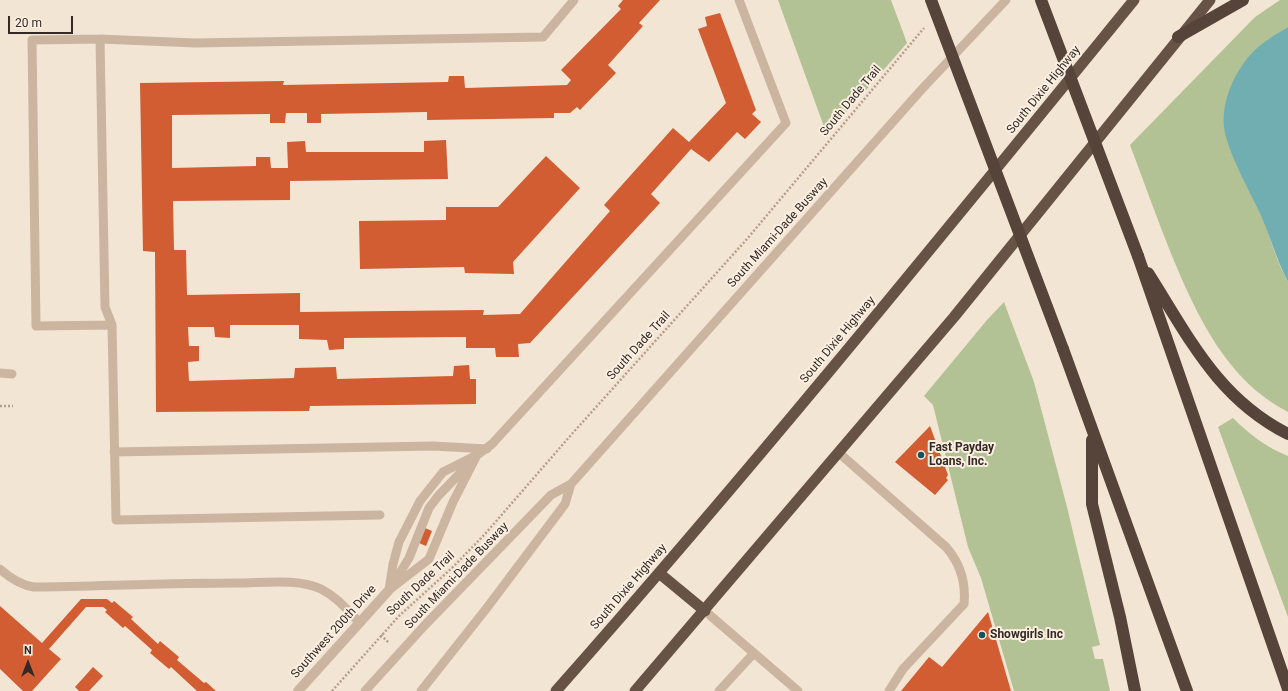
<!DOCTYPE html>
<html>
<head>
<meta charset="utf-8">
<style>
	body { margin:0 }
	#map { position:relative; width:1288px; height:691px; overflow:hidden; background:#f3e5d4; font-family:Roboto,sans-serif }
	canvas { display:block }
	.north { position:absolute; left:8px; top:643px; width:40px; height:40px; -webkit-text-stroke:3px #faefe1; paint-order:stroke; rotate:0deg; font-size:11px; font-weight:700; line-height:16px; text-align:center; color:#342924 }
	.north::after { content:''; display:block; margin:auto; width:14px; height:18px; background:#342924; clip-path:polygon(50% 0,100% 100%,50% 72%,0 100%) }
	.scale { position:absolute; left:8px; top:16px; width:65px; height:18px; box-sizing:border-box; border:2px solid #342924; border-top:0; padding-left:5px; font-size:12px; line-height:14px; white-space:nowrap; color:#342924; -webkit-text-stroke:3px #faefe1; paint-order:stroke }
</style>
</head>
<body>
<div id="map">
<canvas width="1288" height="691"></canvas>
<div class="north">N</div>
<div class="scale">20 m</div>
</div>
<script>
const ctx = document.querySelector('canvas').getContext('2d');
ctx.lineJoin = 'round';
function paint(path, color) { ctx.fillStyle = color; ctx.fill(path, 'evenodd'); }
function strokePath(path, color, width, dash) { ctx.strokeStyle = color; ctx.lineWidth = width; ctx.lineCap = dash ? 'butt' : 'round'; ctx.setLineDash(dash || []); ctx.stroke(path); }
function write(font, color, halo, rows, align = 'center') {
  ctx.font = font + ' Roboto,sans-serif'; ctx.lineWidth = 4; ctx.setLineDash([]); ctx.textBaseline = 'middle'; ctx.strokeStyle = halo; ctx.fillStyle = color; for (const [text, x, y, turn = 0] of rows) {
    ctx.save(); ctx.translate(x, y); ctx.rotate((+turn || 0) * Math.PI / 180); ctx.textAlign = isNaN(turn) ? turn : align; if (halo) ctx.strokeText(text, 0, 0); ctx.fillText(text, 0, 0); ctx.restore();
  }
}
const green = new Path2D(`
	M778,0H891L907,43L827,135Z
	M1280,0H1288V27C1267,40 1254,50 1240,70C1251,139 1255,220 1288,282V412C1227,381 1197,316 1172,256C1157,219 1144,182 1130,145L1255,17Z
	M1004,302L1034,382L1067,507L1100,645L1092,647L1095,659H1103L1110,691H1014L981,578L968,547L933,405L924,396L987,320Z
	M1233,418C1250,435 1266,447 1288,456V617L1218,427Z`);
const water = new Path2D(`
	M1288,27V282C1276,259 1270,235 1259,211C1248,188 1231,158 1225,133C1219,106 1234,71 1253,52C1263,42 1276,34 1288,27Z`);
const building = new Path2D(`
	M623,0H660L639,23L643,26L608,65L616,73L580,110L577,107L570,113H554V118L427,120V112L321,114V123H307V113H286L285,123H270V114L172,115V168L256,166V157H270L271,168H288L287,142L305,141L306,152H424V141L446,140L448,179L290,181V200L173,201L174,250H186L187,295L300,293V312L484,310L483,315L520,314L610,211L604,205L673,128L689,142L726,103L698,29L707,26L705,17L720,13L756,110L752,114L761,122L745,139L737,132L709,162L691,149L651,194L660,203L530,343L518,344L519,357H496L495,348H466V337L344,338V349L329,350L327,340L299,339V325H230V338L215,337L214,327H188L189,346H199V361L188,362L189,381L294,378L295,368L336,367L337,379L453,376L454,366L469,365L470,379H476V404L310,406L309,411L156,412L155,252L143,251L140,83L284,81L283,85L448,82L449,76H464L465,88L567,85L571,80L561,70L621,9L618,6Z
	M546,156L580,188L513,262L514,274L465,273L464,267L360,269L359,221L446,220V207H498Z
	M930,426L948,475L946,478L948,480L935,495L895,462Z
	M425,528L432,531L426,546L419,543Z
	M81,599H107L112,603L114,601L133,617L131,619L158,644L160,641L179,657L177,660L204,683L206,682L216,691H197L171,667L169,669L150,653L152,650L125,626L123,628L105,612L107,610L103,607H86L49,649L61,659L32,691H23L0,669V606L42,643Z
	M988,612L1011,691H901L929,657L942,667Z
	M93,667L103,676L89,691H79L75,687Z`);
const path = new Path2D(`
	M0,406H13
	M381,635L388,642
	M332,691L399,616L453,567L485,534L571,435L747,239L924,28`);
const service = new Path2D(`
	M100,39L32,40L36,326L112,325
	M0,373L12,374
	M114,452L433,446L487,449
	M839,453L946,547C960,563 966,583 964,604L903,669L889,691
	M571,484L922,89L1006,0
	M380,515L116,520L112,325L105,307L100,39L195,43L543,37L574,0
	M0,569C10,578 20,585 34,587C102,586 170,583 237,583C262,583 299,578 321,589C337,597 348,611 360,623
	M393,584L409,558L429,508L439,495L469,464
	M389,590L393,564L399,542L420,501L443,472L477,455L492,444L786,123L739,0
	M389,590L429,559L453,502L477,455
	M705,611L798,691
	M365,691L425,625L551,495L571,484L565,504L486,609L421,691
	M719,691L754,653`);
const minor = new Path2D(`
	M298,691L389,590`);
const trunk = new Path2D(`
	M659,573L705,611
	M556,691C755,466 944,233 1134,0
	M635,691L954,317L1210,0`);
const motorway = new Path2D(`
	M1178,37L1243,0
	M1138,256L1288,689
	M1148,273C1189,337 1217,398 1288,434
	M1063,349L1187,691
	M1092,440V504L1120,617L1135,691`);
const motorwayBridge = new Path2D(`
	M931,0L1063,349
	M1041,0L1138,256`);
const markers = [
	[921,455,4,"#165359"],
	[982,635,4,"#165359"]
];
const streetNames = [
	["South Dixie Highway",1044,90,-51],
	["South Dade Trail",851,101,-50],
	["South Miami-Dade Busway",778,233,-48],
	["South Dixie Highway",838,340,-50],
	["South Dade Trail",639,346,-48],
	["South Miami-Dade Busway",457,576,-46],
	["South Dade Trail",421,584,-43],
	["South Dixie Highway",629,587,-49],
	["Southwest 200th Drive",334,632,-48]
];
const poiNames = [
	["Fast Payday",929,448],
	["Loans, Inc.",929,462],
	["Showgirls Inc",990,635]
];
paint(green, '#b2c294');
paint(water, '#71aeb2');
paint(building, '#d25d33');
strokePath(path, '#b79e8a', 2.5, [2, 2]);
strokePath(service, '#cbb5a0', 9);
strokePath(minor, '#cbb5a0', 10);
strokePath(trunk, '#675246', 11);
strokePath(motorway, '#56433a', 12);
strokePath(motorwayBridge, '#56433a', 12);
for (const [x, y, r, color] of markers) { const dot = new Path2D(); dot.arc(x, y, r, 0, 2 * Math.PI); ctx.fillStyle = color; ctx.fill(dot); strokePath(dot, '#faefe1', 1.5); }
write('12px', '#342924', '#faefe1', streetNames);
write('bold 12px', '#342924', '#faefe1', poiNames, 'left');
</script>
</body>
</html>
